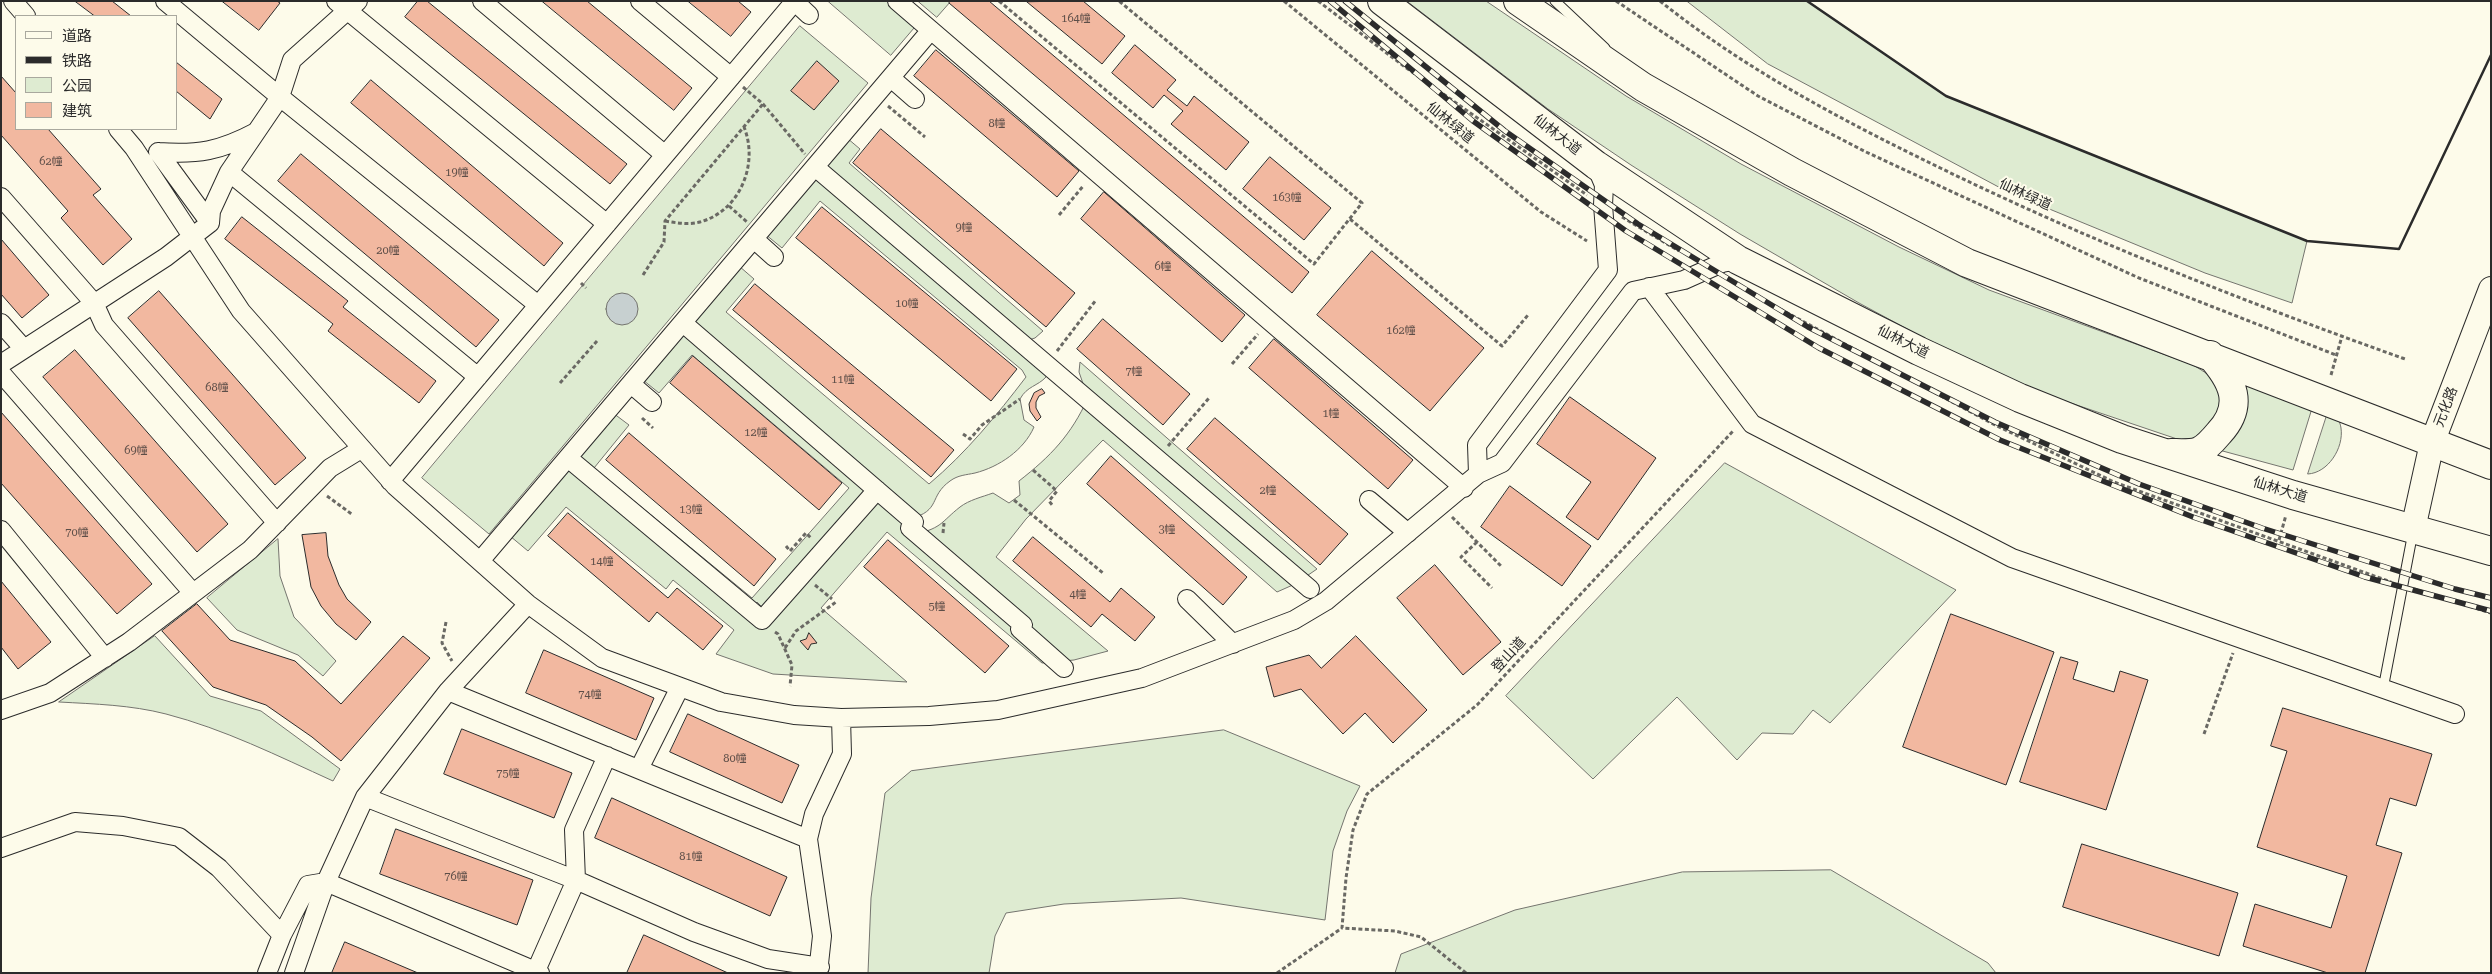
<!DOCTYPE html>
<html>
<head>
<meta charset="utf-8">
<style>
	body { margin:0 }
	#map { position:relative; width:2492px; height:974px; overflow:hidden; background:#fdfbea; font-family:"Roboto Serif","Noto Sans SC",serif }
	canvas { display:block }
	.frame { position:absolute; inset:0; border:2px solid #2b2b2b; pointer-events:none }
	.legend { position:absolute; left:15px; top:15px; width:162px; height:115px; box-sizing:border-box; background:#fdfbea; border:1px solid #a9a89e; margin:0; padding:6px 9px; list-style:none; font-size:15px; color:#2b2b2b }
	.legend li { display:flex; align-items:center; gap:10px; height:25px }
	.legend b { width:25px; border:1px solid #a9a89e }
</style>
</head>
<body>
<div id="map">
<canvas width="2492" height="974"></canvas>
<div class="frame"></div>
<ul class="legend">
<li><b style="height:6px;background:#fdfbea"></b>道路</li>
<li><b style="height:6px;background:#2b2b2b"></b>铁路</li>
<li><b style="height:14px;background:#deebd1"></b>公园</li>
<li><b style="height:14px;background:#f2b8a0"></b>建筑</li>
</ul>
</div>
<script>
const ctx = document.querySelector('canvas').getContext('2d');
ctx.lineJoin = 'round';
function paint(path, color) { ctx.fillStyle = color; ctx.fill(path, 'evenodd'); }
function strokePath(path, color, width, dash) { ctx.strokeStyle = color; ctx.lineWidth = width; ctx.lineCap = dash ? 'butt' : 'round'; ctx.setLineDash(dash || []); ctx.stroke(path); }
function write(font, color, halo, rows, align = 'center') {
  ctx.font = font + ' "Roboto Serif","Noto Sans SC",serif'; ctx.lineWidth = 4; ctx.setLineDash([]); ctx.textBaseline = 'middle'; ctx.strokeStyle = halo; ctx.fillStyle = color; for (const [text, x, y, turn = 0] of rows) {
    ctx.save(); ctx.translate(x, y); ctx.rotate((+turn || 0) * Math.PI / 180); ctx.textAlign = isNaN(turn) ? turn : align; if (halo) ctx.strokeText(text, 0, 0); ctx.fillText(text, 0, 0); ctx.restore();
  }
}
const green = new Path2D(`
	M828,1H890L909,17L914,28L891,55Z
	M918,1H951L937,17Z
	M1407,1H1486L1626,96L1741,164L1899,247L1989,290L2193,365C2217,379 2219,383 2221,411L2199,439L2183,441L2044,394L1933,343L1859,303L1740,234L1631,165L1548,109Z
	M1687,1H1807L1946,96L2307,241L2292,303L2205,273L2008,192L1768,64Z
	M800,26L868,83L489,534L422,478Z
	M847,138L860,149L849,163L1043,331L1035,338L1022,342L1046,362V377C1038,386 1027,386 1020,399L1024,420L1034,427C1024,450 999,467 975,473C966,475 958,475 950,481C928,497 942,510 910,519L917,534C943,527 941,522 960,507C969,500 982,497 993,493L1009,503L1020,495L1019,481C1051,456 1071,435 1088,398L1079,372L1080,362L1317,569L1295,584L1277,592L1103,440L1026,519L996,557L1108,651L1074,660L1042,663L887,532L821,608L907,682L773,674L716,654L734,630L673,580L666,589L566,507L528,551L510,536L613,413L629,425L594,468L752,598L849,488L692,355L659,393L643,380L739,266L754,279L726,312L929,484C966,453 997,415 1026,377L1022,370L820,201L782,248L765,234ZM798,589L762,629L745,617L757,602L763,608Z
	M2239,382L2313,405L2293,470L2219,450C2244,432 2239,410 2239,382Z
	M2329,409C2335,415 2340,420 2341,428C2344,448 2328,473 2308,474Z
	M1725,463L1956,590L1830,723L1813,710L1793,734L1762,733L1737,760L1677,697L1593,779L1506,696Z
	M278,539L280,576L294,617L336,661L323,676L298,655L237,630L207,598Z
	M155,636L210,696L261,711L340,769L333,781C278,756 224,729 166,714C131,705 95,704 59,702Z
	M1224,730L1360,786L1347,811L1333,851L1325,920L1181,898L1064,904L1006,913L995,936L989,973H868L871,898L885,793L911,771Z
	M1831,870L1988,963L1996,973H1395L1401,954L1515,910L1682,872Z`);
const water = new Path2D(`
	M606 309a16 16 0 1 1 32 0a16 16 0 1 1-32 0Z`);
const building = new Path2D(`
	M75,1H112L131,16H95Z
	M222,1H277L280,3L259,30Z
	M418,1H427L627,164L610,184L405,17Z
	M542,1H587L692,88L674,110Z
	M688,1H738L751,12L731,36Z
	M951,1H989L1309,272L1292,293L949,3Z
	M1083,1L1125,36L1102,64L1027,2Z
	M1135,45L1176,80L1167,90L1187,106L1194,96L1249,142L1226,170L1171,124L1183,111L1164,95L1153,108L1112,73Z
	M936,50L1079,171L1057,197L914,76Z
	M817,61L839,81L814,110L791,91Z
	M176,62L222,99L210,119L176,91Z
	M1,76L16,93V129H48L101,189L93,195L132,239L103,265L61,218L68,211L1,135Z
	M371,80L563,243L544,266L351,103Z
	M881,129L1075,293L1046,327L853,163Z
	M301,154L499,320L476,347L278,181Z
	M1270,157L1331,208L1304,240L1243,189Z
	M1104,192L1245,315L1222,342L1081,219Z
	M822,207L1017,369L991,401L796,238Z
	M242,217L348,301L343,307L436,381L419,403L328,331L333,324L225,239Z
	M1,239L49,295L22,318L1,294Z
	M1372,251L1484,348L1430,411L1317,315Z
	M755,284L954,450L931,477L733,310Z
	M159,291L306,458L275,485L128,318Z
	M1103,319L1190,394L1163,425L1077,349Z
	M1274,339L1413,460L1388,489L1249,368Z
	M75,350L228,524L197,552L43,377Z
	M693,356L842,483L819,510L670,383Z
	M1042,389L1045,393L1039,396L1036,402V408L1041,417L1037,421L1030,411L1029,404L1034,393Z
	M1570,397L1656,458L1598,540L1566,517L1591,482L1537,444Z
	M1,412L152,584L117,614L1,483Z
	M1215,418L1348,534L1320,565L1187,449Z
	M629,433L776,559L754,586L606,460Z
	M1111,456L1247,577L1223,605L1087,484Z
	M1510,486L1591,546L1562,586L1481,527Z
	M568,513L668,598L677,588L723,626L703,650L657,612L649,622L548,536Z
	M326,533L328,556L339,585L347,599L371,622L356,640L336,624L321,606L311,587L302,535Z
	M1033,537L1110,602L1121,588L1155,617L1135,641L1102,614L1091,627L1013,561Z
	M888,540L1009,646L985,673L864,567Z
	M1435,565L1501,642L1463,675L1397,598Z
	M1,581L51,642L18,669L1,647Z
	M197,604L230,640L295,661L341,704L403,636L430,658L341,761L312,737L266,705L213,687L162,631Z
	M1951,614L2054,652L2006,785L1903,747Z
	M809,633L817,643L811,644L808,650L800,641L806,639Z
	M1356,636L1427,710L1393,743L1365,713L1343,734L1301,689L1274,697L1266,667L1309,655L1321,668Z
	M544,650L654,698L636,740L526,693Z
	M2061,657L2078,662L2073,679L2114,692L2120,671L2148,680L2106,810L2020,782Z
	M2283,708L2432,754L2416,806L2390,798L2376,845L2402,853L2365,973H2328L2243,946L2255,904L2331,928L2347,876L2257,847L2287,751L2271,746Z
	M688,714L799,765L782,803L670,752Z
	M462,729L572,773L554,818L444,774Z
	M612,798L787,877L770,916L595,838Z
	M396,829L533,880L517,925L380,874Z
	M2082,844L2238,893L2219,956L2063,907Z
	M644,935L728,973H627Z
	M345,942L418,973H332Z`);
const path = new Path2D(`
	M999,1L1314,264L1362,203L1119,1
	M1284,1L1541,212L1587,241
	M1318,1L1405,67L1587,195
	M1616,1L1758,96L1866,152L2139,278L2336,355
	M1660,1C1741,66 1832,115 1924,160C2080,237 2242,301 2405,359
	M743,87L763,104L805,154
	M888,106L925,137
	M729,206L747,222
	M1059,215L1084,185
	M1622,217L1679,251
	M1350,219L1502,346L1528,315
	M665,221C677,223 689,225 700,222C740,211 759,164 744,127
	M643,275L664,242L665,221L763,104
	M581,283L586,288
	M1780,309L1995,425L2114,482L2391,582
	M1057,351L1096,300
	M1232,364L1258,334
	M2331,375L2342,336
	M560,383L597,341
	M642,418L653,428
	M963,434L970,439L982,425L1020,399
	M1168,446L1209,398
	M1033,470L1057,491L1049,501L1053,506
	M327,496L353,515
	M1014,500L1103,573
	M1452,517L1502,567
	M943,533L944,523
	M2279,540L2286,515
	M1477,542L1461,557L1492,588
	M786,546L790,551L806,533L811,538
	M815,585L832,599
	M2414,589L2491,613
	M446,622L442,643L452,661
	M775,632L778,634L792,665L790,686
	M785,648L796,631L836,602
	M2204,734L2233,653
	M1277,973L1342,928
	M1466,973L1421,937L1395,931L1342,928L1346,878L1353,830L1367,794L1477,705L1734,430`);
const lane = new Path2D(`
	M1555,1L1605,48
	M2383,689L2413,532`);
const street = new Path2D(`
	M13,1L26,16
	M165,1L280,97L538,305
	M336,1L607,224
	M482,1L665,155
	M640,1L731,77
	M794,1L809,15
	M897,1L1464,488
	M891,78L915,99
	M118,129L134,148L241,311L395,486L528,604L602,658L721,702L794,715L841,718L929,716L998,710L1142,678L1294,620L1326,601L1478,474L1502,463L1633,291L1684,280L1722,263L1738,260
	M158,152C198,155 220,151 256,132
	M158,152L210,223
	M815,167L1310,589
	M229,172L478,377
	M1,197L94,303L104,325L277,523
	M754,239L774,257
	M1649,287L1752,424L2012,558L2455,714
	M1,323L24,349
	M683,323L914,522L910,528L1023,625L1020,629L1064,668
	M1,364L166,257L210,223L211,211L229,172L280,97L292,60L358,1
	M1,373L193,593
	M631,384L652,402
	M568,458L762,620L877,490
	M1478,474L1477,445L1608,270L1603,205L1604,185L1596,166
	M390,481L795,1
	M1369,500L1408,533
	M1,530L105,658
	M480,561L931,30
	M1187,599L1233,644
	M448,691L808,839
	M1,710L50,693L129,642L250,550L330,468L361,449
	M639,769L680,687
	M365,797L576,880L694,932L768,959L820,967
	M1,848L75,822L123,826L179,837L219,868L282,935L267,973
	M282,935L308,885L326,882L540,973
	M294,973L326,882L365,797L448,691L528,604
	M535,973L576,880L574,830L607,756
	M818,973L822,936L808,839L814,814L842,754L841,718`);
const secondary = new Path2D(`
	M2413,529L2432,443L2491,289`);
const primary = new Path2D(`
	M1382,1L1596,165L1738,260L1919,351L2020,398L2122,439L2293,495L2491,551
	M1518,1L1643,87L1792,172L1967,263L2491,465
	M2171,453C2179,453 2192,454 2199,451C2206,448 2214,439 2219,433C2245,405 2233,381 2210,355`);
const rail = new Path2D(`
	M1330,1L1473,121L1626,231L1819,348L2000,440L2193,517L2365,577L2491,611
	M1345,1L1505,131L1638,224L1808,327L1995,422L2139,484L2262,528L2455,589L2491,598`);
const wall = new Path2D(`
	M1807,1L1946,96L2307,241L2399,249L2491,55`);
const numberNames = [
	["164幢",1076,19],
	["8幢",997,124],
	["62幢",51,162],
	["19幢",457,173],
	["163幢",1287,198],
	["9幢",964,228],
	["20幢",388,251],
	["6幢",1163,267],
	["10幢",907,304],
	["162幢",1401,331],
	["7幢",1134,372],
	["11幢",843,380],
	["68幢",217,388],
	["1幢",1331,414],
	["12幢",756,433],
	["69幢",136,451],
	["2幢",1268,491],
	["13幢",691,510],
	["3幢",1167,530],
	["70幢",77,533],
	["14幢",602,562],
	["4幢",1078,595],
	["5幢",937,607],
	["74幢",590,695],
	["80幢",735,759],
	["75幢",508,774],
	["81幢",691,857],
	["76幢",456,877]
];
const streetNames = [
	["仙林绿道",1450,123,39],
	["仙林大道",1557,135,38],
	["仙林绿道",2025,195,25],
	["仙林大道",1903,342,27],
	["元化路",2446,407,-69],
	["仙林大道",2280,490,17],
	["登山道",1509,655,-47]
];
paint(green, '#deebd1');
strokePath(green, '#74746e', 1);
paint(water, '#c7d0d0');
strokePath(water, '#74746e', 1);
paint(building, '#f2b8a0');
strokePath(building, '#2b2b2b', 1);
strokePath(lane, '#2b2b2b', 11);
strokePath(street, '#2b2b2b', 20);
strokePath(secondary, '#2b2b2b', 26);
strokePath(primary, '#2b2b2b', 30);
strokePath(path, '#6a6964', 3, [4, 2.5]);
strokePath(lane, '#fdfbea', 9);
strokePath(street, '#fdfbea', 18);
strokePath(secondary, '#fdfbea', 24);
strokePath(primary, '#fdfbea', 28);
strokePath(rail, '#2b2b2b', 5.5);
strokePath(rail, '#fdfbea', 4, [11]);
strokePath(wall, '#2b2b2b', 2.5);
write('11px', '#5d4e48', null, numberNames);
write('14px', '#2b2b2b', '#fdfbea', streetNames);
</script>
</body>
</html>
